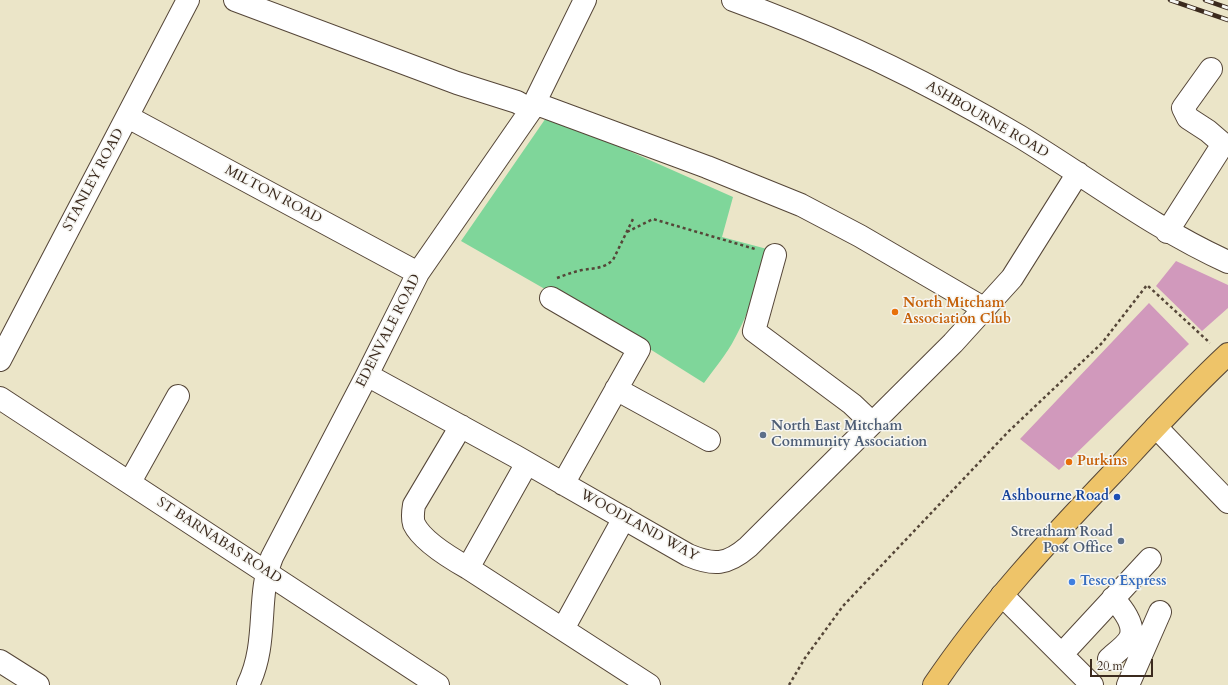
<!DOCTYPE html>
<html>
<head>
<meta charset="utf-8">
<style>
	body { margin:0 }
	#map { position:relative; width:1228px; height:685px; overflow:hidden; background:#ebe5c8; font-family:Cardo,serif }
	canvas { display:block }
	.scale { position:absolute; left:1090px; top:659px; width:63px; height:18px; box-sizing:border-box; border:2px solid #3b2a1e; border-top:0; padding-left:5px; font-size:12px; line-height:14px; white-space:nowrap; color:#3b2a1e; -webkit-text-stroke:3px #f6f6f2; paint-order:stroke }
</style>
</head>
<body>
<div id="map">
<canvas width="1228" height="685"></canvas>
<div class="scale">20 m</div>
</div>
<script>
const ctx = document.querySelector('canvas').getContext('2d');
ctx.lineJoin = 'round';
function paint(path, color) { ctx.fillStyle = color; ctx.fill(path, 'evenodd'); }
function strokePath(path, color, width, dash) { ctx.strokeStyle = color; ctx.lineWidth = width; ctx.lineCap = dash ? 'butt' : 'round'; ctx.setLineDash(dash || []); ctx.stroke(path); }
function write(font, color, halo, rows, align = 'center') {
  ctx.font = font + ' Cardo,serif'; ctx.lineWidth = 3; ctx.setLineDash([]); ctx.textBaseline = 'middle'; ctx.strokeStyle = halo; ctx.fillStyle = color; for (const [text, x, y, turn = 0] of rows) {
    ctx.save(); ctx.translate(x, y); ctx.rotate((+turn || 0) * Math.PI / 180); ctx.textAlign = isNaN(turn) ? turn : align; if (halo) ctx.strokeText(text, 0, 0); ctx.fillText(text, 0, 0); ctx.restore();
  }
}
const green = new Path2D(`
	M548,115L733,197L722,237L767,249C763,274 748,315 735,338C727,354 714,369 704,383L653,351L461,241Z`);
const building = new Path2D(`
	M1176,261L1228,285V308L1202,331L1156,286Z
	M1149,303L1189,344L1059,470L1020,439Z`);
const path = new Path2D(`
	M627,232L653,219L755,249
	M557,278C565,275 573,272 582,270C594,268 603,269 613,260L633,219
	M789,685L805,658L843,606L1008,432L1102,343L1147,285L1210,343`);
const minor = new Path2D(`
	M235,0L457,83L517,102L531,110
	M733,0C833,36 928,82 1019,136C1090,179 1153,228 1228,262
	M534,103L707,167L801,205L860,236L985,309
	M128,117L418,273
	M1167,232L1223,144L1208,131L1188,118L1183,108L1211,69
	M775,255L754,331L852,404L872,423
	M551,298L639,349L563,484
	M0,360L188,0
	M367,375L515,456L688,555C714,566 727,565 748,547L953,343L1012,278L1078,173
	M616,389L709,440
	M0,398L438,685
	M461,426L414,505C413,511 412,518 414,524C422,541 452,559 468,568
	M1156,427L1228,502
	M527,463L468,568L649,685
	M130,482L178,396
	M1002,595L1092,685
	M563,629L624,518
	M1062,654L1150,559
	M1109,659C1115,653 1126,646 1130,638C1136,625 1121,607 1113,598
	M0,661L38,685
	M248,685C269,642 256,597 272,557L367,375L418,273L531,110L585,0
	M1128,685L1160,612`);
const major = new Path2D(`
	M934,685C986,608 1050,539 1114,472C1151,432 1188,391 1228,354`);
const rail = new Path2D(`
	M1170,0L1228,20
	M1205,0L1228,8`);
const markers = [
	[895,312,4,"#e8710a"],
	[763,435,4,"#5c6f8a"],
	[1069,462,4,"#e8710a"],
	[1117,497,4,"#1a4fb4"],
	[1121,541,4,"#5c6f8a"],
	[1072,582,4,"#3f7fe0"]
];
const streetNames = [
	["ASHBOURNE ROAD",987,120,30],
	["STANLEY ROAD",94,180,-62],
	["MILTON ROAD",273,195,28],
	["EDENVALE ROAD",389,331,-63],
	["WOODLAND WAY",639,526,29],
	["ST BARNABAS ROAD",219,541,33]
];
const foodNames = [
	["North Mitcham",903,304],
	["Association Club",903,320],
	["Purkins",1077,462]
];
const serviceNames = [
	["North East Mitcham",771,427],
	["Community Association",771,443],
	["Streatham Road",1113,533,"right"],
	["Post Office",1113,549,"right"]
];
const transitNames = [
	["Ashbourne Road",1109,497]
];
const shopNames = [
	["Tesco Express",1080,582]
];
paint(green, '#7fd69a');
paint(building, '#d199bc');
strokePath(minor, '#554638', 24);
strokePath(major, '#554638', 24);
strokePath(path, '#554638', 2.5, [3, 3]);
strokePath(minor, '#fff', 22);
strokePath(major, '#eec469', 22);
strokePath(rail, '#3b2a1e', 4.5);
strokePath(rail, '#f6f6f2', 3, [9]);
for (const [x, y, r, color] of markers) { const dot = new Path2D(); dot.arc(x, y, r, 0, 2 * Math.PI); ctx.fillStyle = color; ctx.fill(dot); strokePath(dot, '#f6f6f2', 1.5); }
write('14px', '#3b2a1e', '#f6f6f2', streetNames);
write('bold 14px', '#c56008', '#f6f6f2', foodNames, 'left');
write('bold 14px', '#4e5e75', '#f6f6f2', serviceNames, 'left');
write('bold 14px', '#164399', '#f6f6f2', transitNames, 'right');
write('bold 14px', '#366cbe', '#f6f6f2', shopNames, 'left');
</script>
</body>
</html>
